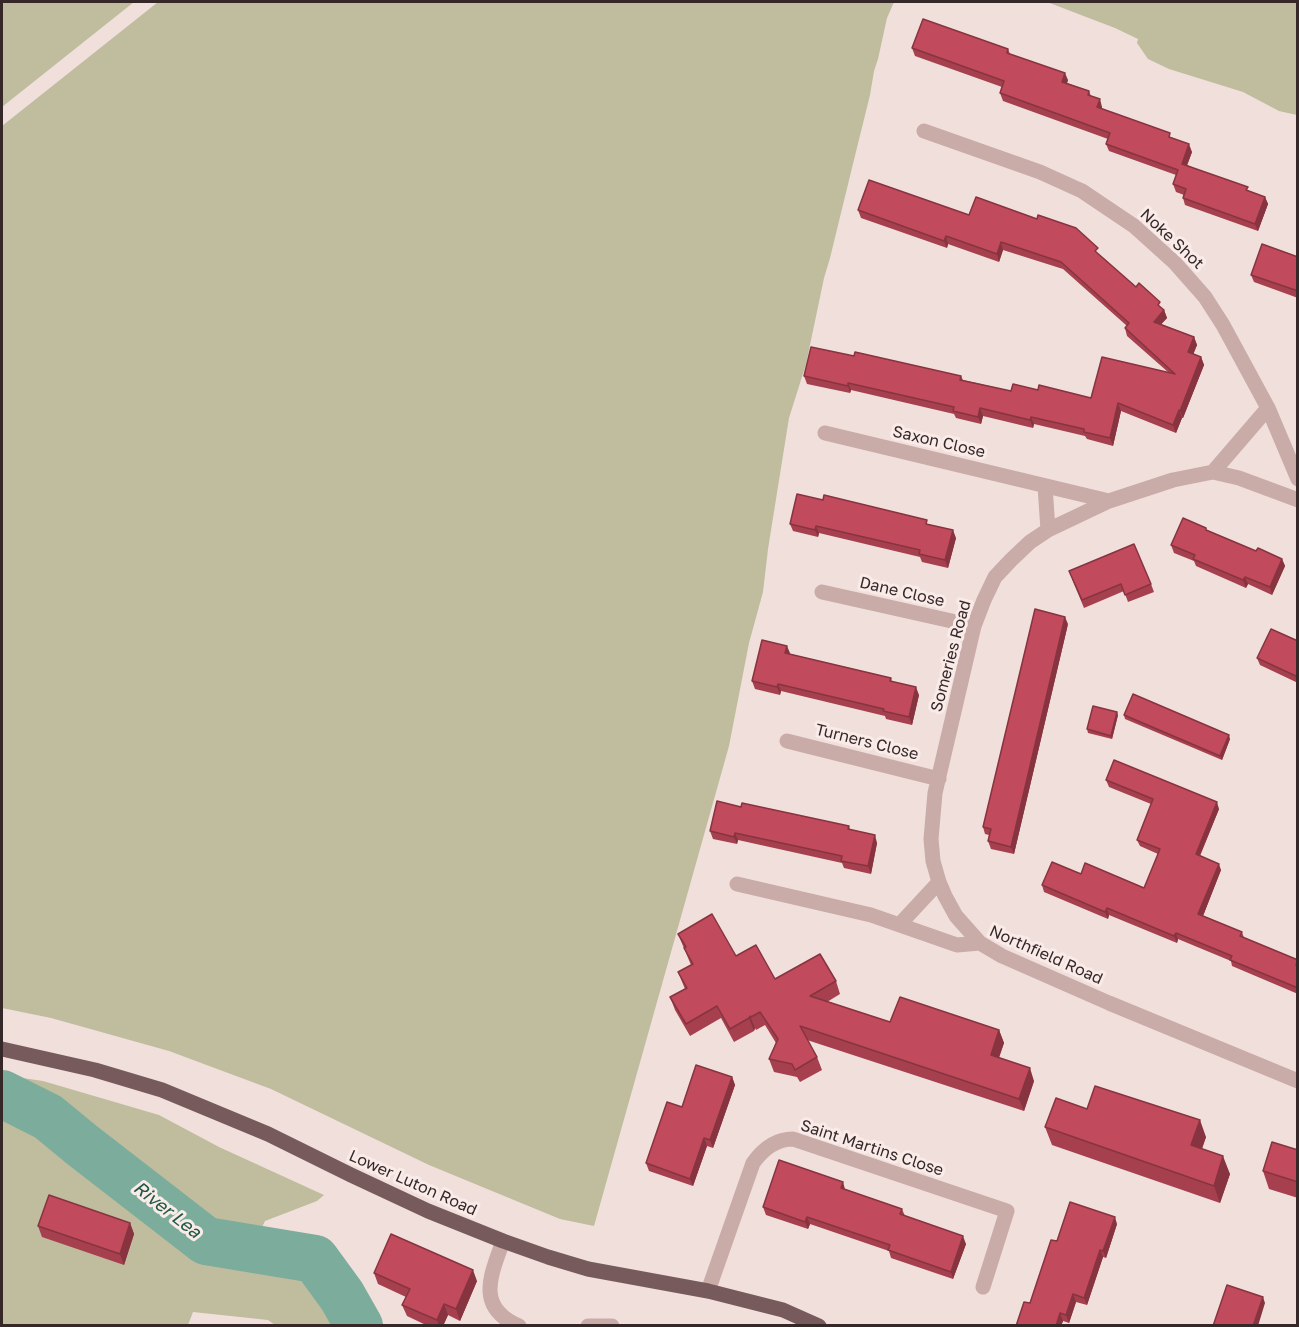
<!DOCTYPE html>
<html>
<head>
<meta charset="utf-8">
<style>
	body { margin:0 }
	#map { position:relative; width:1299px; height:1327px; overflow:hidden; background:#f1dfdc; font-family:"Golos Text",sans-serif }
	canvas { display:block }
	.frame { position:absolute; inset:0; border:3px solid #362829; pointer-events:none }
</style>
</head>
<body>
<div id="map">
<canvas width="1299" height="1327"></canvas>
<div class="frame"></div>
</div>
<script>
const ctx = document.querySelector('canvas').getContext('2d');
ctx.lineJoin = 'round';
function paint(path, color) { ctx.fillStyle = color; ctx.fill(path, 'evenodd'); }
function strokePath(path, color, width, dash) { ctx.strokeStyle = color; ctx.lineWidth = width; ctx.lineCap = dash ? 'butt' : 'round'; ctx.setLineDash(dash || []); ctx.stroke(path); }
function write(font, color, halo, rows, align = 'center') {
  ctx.font = font + ' "Golos Text",sans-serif'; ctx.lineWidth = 6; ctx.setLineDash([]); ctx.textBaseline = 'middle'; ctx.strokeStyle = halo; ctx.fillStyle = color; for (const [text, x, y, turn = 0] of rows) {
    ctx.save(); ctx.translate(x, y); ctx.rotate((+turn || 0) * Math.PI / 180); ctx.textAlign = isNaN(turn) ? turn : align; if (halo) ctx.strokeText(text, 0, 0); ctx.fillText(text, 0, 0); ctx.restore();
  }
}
const green = new Path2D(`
	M2,2H134L2,107Z
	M158,2H894L887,18L878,59L874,71L870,95L851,172L830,258L824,278L806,364L789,418L768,549L763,592L749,643L729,746L594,1226L560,1219L429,1165L271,1089L169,1051L51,1018L2,1008V126Z
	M1047,2H1297V115L1279,111L1243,92L1169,69L1148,59L1137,43L1138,39L1115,28Z
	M2,1075L43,1081L159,1115L219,1147L324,1195L317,1201L265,1221L252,1249L206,1241L82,1145L48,1117L2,1094Z
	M2,1117L28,1125L132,1203L212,1256L273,1259L307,1270L328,1291L340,1325H275L268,1320L193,1312L188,1325H2Z`);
const river = new Path2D(`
	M2,1094L48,1117L82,1145L206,1241L315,1259L342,1296L359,1326`);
const minor = new Path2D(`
	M924,131L1040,172L1082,191L1134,226L1175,263L1205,297L1223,325L1268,408L1298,479
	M825,433L1109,501
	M1213,472L1268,408
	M1045,486L1048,530
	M822,592L974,626
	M787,741L939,779
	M737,884L871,915L957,945L980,943L1002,956L1109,1003L1298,1081
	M900,924L939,882
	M980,943L956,916L945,896L939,882L933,861L931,839L935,793L974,626L984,600L995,577L1011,560L1030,542L1048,530L1109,501L1173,480L1213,472L1239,478L1298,500
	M503,1241C491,1275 475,1307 519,1326
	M708,1291L753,1163C763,1149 775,1139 793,1139L1007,1211L983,1287
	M588,1326H612`);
const major = new Path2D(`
	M2,1049L95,1070L162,1090L268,1134L351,1175L428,1211L503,1241L548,1257L588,1269L708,1291L783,1310L819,1326`);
const wall = new Path2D(`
	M912,48L1008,49L1010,54L1068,80L1067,83L1089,91L1091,96L1102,107V109L1172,138L1192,152L1187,165L1249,191L1265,197L1268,204L1258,231L1185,205L1183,198L1184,195L1176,192L1173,184L1176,175L1109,151L1106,144L1108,139L1003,101L1000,93L1002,87L915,56Z
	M858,210L969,215L1101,256L1136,287L1164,310L1167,318L1161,324L1194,337L1197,345L1193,354L1201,357L1204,365L1183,418H1182L1176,433L1121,411L1113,446L1087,439L1085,436L1034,424L1033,428L983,416L981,424L956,418L954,414L851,390L850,393L807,384L804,376L854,356L961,376L963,380L1011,391L1038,390L1091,398L1168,372L1127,336L1125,328L1127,326L1063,269L1003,250L999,262L948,244L947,248L861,218Z
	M1298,257V298L1254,282L1251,275Z
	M790,524H929L956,538L948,568L922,562L920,557L819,533L818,537L793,531Z
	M1207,530L1256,551L1282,559L1285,566L1272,595L1248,584L1246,588L1196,566L1194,561L1174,553L1171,545Z
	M1072,579L1151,584L1154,592L1128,602L1124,591L1084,608Z
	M1068,624L1014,854L991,849L988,841L989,835L985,834L983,827Z
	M1298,641V683L1260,665L1257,658Z
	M790,653V654L891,678L892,682L919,695L912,725L886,719L885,716L781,691L780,695L755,689L752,681Z
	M1118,715L1112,739L1088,733L1087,729Z
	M1124,715L1230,739L1222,760L1125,719Z
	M1106,780L1219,809L1200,856L1221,870L1203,916L1242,932L1244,938L1298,960V994L1232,966L1231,961L1178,939L1177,943L1109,915L1108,919L1044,892L1042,885L1081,874L1144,888L1158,854L1140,846L1137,840L1151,804L1109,787Z
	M741,807L849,826L850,830L877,843L871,874L844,868L842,863L738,840L737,844L713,839L710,831Z
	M678,934L736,956L775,979L836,981L840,994L827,1002L890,1022L999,1030L1004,1043L999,1058L1034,1081L1024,1111L807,1040L817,1057L822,1070L800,1082L797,1077L774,1072L769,1059L776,1043L765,1025L756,1030L755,1028L754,1031L734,1042L721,1018L690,1036L675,1010L670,997L685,989L678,972L691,965Z
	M732,1077L735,1085L713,1148L707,1146L693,1186L649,1171L646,1163L682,1107Z
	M1087,1109L1206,1137L1202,1149L1230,1174L1220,1203L1052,1145L1045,1127Z
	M1298,1150V1198L1269,1189L1263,1171Z
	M845,1189L902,1209L905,1216L966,1244L953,1279L891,1258L889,1251L810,1224L808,1229L766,1215L763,1207Z
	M130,1223L134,1234L124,1265L42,1237L38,1226Z
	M1117,1224L1106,1258L1103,1257L1087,1305L1076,1302L1069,1323L1063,1321L1061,1326H1016L1030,1303L1057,1241Z
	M374,1273L477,1281L460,1321L448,1315L443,1326H428L407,1316L402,1305L406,1297L378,1284Z`);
const shadedWall = new Path2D(`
	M1065,73L1068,80L1065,89L1062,82Z
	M1100,99L1102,107L1100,114L1097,107Z
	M1189,144L1192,152L1185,171L1182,164Z
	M1265,197L1268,204L1258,231L1255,224Z
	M946,236L948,244L947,248L944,241Z
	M1001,242L1003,250L999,262L997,254Z
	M1164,310L1167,318L1157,329L1154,322Z
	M1194,337L1197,345L1191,360L1188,352Z
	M1201,357L1204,365L1183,418L1180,411Z
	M848,383L851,390L850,393L848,386Z
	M1118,403L1121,411L1113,446L1110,438Z
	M980,408L983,416L981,424L978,417Z
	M1179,410L1182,418L1176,433L1173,425Z
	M1031,417L1034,424L1033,428L1030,420Z
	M816,526L819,533L818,537L815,530Z
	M953,530L956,538L948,568L945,560Z
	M1282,559L1285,566L1272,595L1270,587Z
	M1245,577L1248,584L1246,588L1243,580Z
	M1065,617L1068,624L1014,854L1011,847Z
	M787,646L790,653L788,661L785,653Z
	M778,684L781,691L780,695L777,687Z
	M916,687L919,695L912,725L909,717Z
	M1117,712L1118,715L1112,739L1111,736Z
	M1229,735L1230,739L1222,760L1220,756Z
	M1217,802L1219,809L1198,860L1196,854Z
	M735,833L738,840L737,844L734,837Z
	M875,835L877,843L871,874L868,866Z
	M1219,864L1221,870L1201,921L1198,914Z
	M1107,908L1109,915L1108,919L1105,912Z
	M1176,933L1178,939L1177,943L1174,936Z
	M750,1016L755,1028L754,1031L749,1018Z
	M999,1030L1004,1043L995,1068L991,1055Z
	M1030,1068L1034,1081L1024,1111L1019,1099Z
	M732,1077L735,1085L713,1148L710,1140Z
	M1200,1120L1206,1137L1197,1162L1191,1145Z
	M704,1138L707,1146L693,1186L690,1179Z
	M1223,1156L1230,1174L1220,1203L1214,1186Z
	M843,1182L845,1189L841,1188Z
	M807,1217L810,1224L808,1229L805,1222Z
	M1115,1217L1117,1224L1106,1258L1103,1251Z
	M130,1223L134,1234L124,1265L120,1254Z
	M963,1236L966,1244L953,1279L951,1272Z
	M1100,1250L1103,1257L1087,1305L1084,1298Z
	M473,1270L477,1281L460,1321L456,1309Z
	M1073,1294L1076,1302L1069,1323L1066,1315Z
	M1263,1297L1265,1303L1258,1326H1253Z
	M444,1304L448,1315L443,1326H439L437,1320Z
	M1060,1313L1063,1321L1061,1326H1056Z`);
const building = new Path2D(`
	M923,19L1008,49L1007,53L1065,73L1062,82L1089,91L1088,95L1100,99L1097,107L1170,133L1169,137L1189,144L1182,164L1248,187L1246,190L1265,197L1255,224L1183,198L1186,189L1173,184L1178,170L1106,144L1110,133L1000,93L1004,81L912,48Z
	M869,180L969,215L976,197L1037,219L1038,215L1076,228L1098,248L1095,251L1136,287L1139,283L1160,302L1158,305L1164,310L1154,322L1194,337L1188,352L1201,357L1180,411L1179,410L1173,425L1118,403L1110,438L1084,432V429L1031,417L1030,420L980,408L978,417L953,411L954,407L848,383V386L804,376L811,347L854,356L855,352L961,376L960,380L1011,391L1013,384L1038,390L1039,385L1091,398L1102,357L1175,374L1125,328L1129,323L1061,262L1001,242L997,254L946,236L944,241L858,210Z
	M1262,244L1298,257V291L1251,275Z
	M797,494L823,500L824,495L927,520L926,524L953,530L945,560L919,554L920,550L816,526L815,530L790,524Z
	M1183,518L1206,528V530L1256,551L1258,548L1282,559L1270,587L1245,577L1243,580L1193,559L1195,555L1171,545Z
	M1134,544L1151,584L1125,595L1121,584L1082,600L1069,571Z
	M1035,609L1065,617L1011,847L988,841L991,829L983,827Z
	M1271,629L1298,641V677L1257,658Z
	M762,640L787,646L785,653L891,678L890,681L916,687L909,717L883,711L884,709L778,684L777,687L752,681Z
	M1133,694L1229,735L1220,756L1124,715Z
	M1093,706L1117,712L1111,736L1087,729Z
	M1114,760L1217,802L1196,854L1219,864L1198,914L1242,932L1240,936L1298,960L1296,965H1298V988L1230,960L1232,956L1176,933L1174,936L1107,908L1105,912L1042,885L1052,862L1081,874L1085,863L1144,888L1160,849L1137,840L1153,799L1106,780Z
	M717,801L741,807L742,803L849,826L848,829L875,835L868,866L841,861L842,856L735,833L734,837L710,831Z
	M712,914L736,956L756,945L775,979L820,954L836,981L810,996L890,1022L900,997L999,1030L991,1055L1030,1068L1019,1099L800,1026L817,1057L795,1070L792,1064L769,1059L778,1039L760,1012L751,1017L750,1016L749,1018L730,1029L717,1006L686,1024L670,997L687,988L678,972L693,964L684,948L686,947L678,934Z
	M696,1065L732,1077L710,1140L704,1138L690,1179L646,1163L667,1102L682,1107Z
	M1095,1086L1200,1120L1191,1145L1223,1156L1214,1186L1045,1127L1056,1098L1087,1109Z
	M1272,1142L1298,1150V1182L1263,1171Z
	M779,1160L843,1182L841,1188L902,1209L900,1214L963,1236L951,1272L888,1250L890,1245L807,1217L805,1222L763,1207Z
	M49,1195L130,1223L120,1254L38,1226Z
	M1070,1202L1115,1217L1103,1251L1100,1250L1084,1298L1073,1294L1066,1315L1060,1313L1056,1326H1016L1024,1302L1030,1303L1051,1240L1057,1241Z
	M391,1234L473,1270L456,1309L444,1304L437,1320L402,1305L410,1289L374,1273Z
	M1227,1285L1263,1297L1253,1326H1213Z`);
const streetNames = [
	["Noke Shot",1172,239,43],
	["Saxon Close",939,442,13],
	["Dane Close",902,592,13],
	["Someries Road",951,656,-75],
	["Turners Close",867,742,14],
	["Northfield Road",1046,955,24],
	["Saint Martins Close",872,1148,18],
	["Lower Luton Road",413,1183,24]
];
const waterNames = [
	["River Lea",167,1210,38]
];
paint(green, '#bfbd9d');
strokePath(river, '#7cad9c', 48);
strokePath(minor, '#c9aba8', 15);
strokePath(major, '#775a5c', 15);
paint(wall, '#a6404f');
paint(shadedWall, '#873440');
paint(building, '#c14a5c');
strokePath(building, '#873440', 1.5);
write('16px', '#362829', '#f9ebe8', streetNames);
write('italic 18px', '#1f5644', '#f9ebe8', waterNames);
</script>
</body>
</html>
